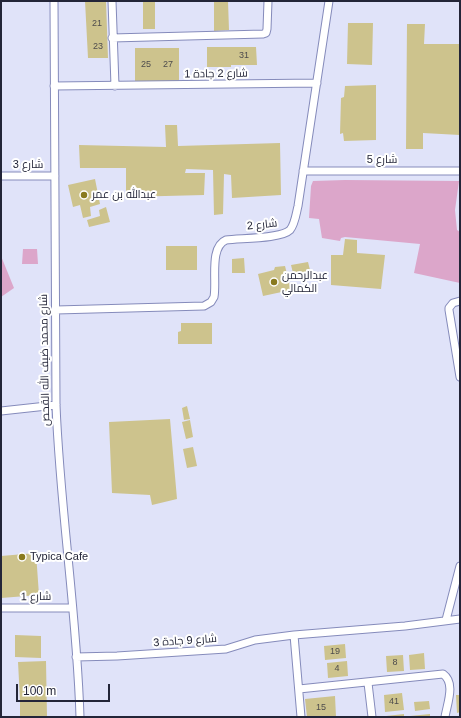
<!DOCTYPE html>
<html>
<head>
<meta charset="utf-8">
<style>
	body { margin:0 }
	#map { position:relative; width:461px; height:718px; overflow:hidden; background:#e0e3f9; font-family:Arial,sans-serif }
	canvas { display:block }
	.frame { position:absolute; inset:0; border:2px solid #232538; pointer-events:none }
	.scale { position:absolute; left:16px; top:684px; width:94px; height:18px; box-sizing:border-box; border:2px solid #232538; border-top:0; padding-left:5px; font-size:12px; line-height:14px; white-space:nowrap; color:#232538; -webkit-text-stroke:3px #fff; paint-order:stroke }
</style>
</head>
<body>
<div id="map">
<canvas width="461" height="718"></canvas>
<div class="frame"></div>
<div class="scale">100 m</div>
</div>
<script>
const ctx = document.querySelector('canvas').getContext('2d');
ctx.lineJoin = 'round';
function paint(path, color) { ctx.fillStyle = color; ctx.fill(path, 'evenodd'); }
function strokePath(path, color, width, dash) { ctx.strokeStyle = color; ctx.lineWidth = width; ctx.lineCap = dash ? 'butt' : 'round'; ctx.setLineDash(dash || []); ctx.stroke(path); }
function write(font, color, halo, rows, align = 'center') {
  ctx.font = font + ' Arial,Cairo,sans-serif'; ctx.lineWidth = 4; ctx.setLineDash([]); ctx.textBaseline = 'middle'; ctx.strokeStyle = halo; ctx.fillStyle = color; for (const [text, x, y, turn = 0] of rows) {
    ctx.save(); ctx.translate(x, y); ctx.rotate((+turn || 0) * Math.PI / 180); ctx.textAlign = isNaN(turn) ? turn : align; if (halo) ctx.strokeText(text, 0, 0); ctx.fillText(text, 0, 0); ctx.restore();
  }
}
const green = new Path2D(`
	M345,180L459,181L455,210L457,230L460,232V283L414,273L420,244L345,237L341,238L340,241L322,238L319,219L309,218L311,186L313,181Z
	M23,249H37L38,264H22Z
	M1,256L14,288L1,297Z`);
const building = new Path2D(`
	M85,1H106L108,58H88Z
	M143,1H155V29H143Z
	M214,1H228L229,30L214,31Z
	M348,23H373L372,65L347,64Z
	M407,24H425L424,44H460V135L423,133V149H406Z
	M207,47H256L257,65H231V67H207Z
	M135,48H179V81L135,82Z
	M376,85V140L344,141L343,133L340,134L341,98L344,97L345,86Z
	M165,125H177L178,146L280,143L281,195L232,198L231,175L224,174L223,214L214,215L213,170L186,169L185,173H205L204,195L126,197V168H80L79,145L166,147Z
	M95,179L100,204L90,207L91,216L83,218L80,205L73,207L68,185Z
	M106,207L110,222L89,227L87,220L100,216L99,210Z
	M345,239L357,240V253L385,255L381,289L331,285V255H343Z
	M166,246H197V270H166Z
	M244,258L245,273H232V259Z
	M308,262L311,274L294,277L291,265Z
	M285,266L291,290L263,296L258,274L274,270L275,267Z
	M181,323H212V344H178V332L181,331Z
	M187,406L190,419L184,420L182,408Z
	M170,419L177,499L152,505L150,495L112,493L109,422Z
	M190,420L193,437L186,439L182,422Z
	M193,447L197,466L187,468L183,449Z
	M36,553L39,595L1,598V556Z
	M15,635L41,636V658L15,657Z
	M345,644L346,658L325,660L324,646Z
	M424,653L425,669L410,670L409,655Z
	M403,655L404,671L387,672L386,656Z
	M46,661L47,717H20V700L18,662Z
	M347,661L348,676L328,678L327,663Z
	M402,693L404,710L385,712L384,695Z
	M456,695H460V712L457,713Z
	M335,696L336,717H307L305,699Z
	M429,701L430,709L415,711L414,702Z
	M404,714V717H387L386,716Z
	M430,714V717H410V716Z`);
const minor = new Path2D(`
	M54,1L56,405C60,509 77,613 80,717
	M112,1L115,86
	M112,38L263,34L266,33L267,29L268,1
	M54,86L317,83
	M303,171H460
	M1,176H55
	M460,301L453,303L449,308V310L460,377
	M56,310L204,306L211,302L214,297C217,281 209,247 226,240C240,238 281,239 290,230C295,224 296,214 298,206L329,1
	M1,411L56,405
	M1,608H72
	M446,620L460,566
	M294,635L301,717
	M76,657L117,656L226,649L255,640L294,635L405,626L460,619
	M368,683L372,717
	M299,689L443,674C456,683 447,704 445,717`);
const markers = [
	[84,195,4,"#897a1f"],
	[274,282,4,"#897a1f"],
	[22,557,4,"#897a1f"]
];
const numberNames = [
	["21",97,24],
	["23",98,47],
	["31",244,56],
	["25",146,65],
	["27",168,65],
	["19",335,652],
	["8",395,663],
	["4",337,669],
	["41",394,702],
	["15",321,708]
];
const streetNames = [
	["شارع 2 جادة 1",216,74,-1],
	["شارع 5",382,160],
	["شارع 3",28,165],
	["شارع 2",262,225,-6],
	["شارع محمد ضيف الله القحص",45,360,-91],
	["شارع 1",36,597,-1],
	["شارع 9 جادة 3",185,641,-4]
];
const poiNames = [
	["عبدالله بن عمر",92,195],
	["عبدالرحمن",282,276],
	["الكمالي",282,289],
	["Typica Cafe",30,557]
];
paint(green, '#dca6ca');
paint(building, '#cdc38d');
strokePath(minor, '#858bbb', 9);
strokePath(minor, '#fff', 7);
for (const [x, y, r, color] of markers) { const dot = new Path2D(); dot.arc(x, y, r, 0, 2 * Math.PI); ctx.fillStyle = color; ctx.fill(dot); strokePath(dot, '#fff', 1.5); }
write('9px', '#4e4c4d', null, numberNames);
write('11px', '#232538', '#fff', streetNames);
write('11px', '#232538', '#fff', poiNames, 'left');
</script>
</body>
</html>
